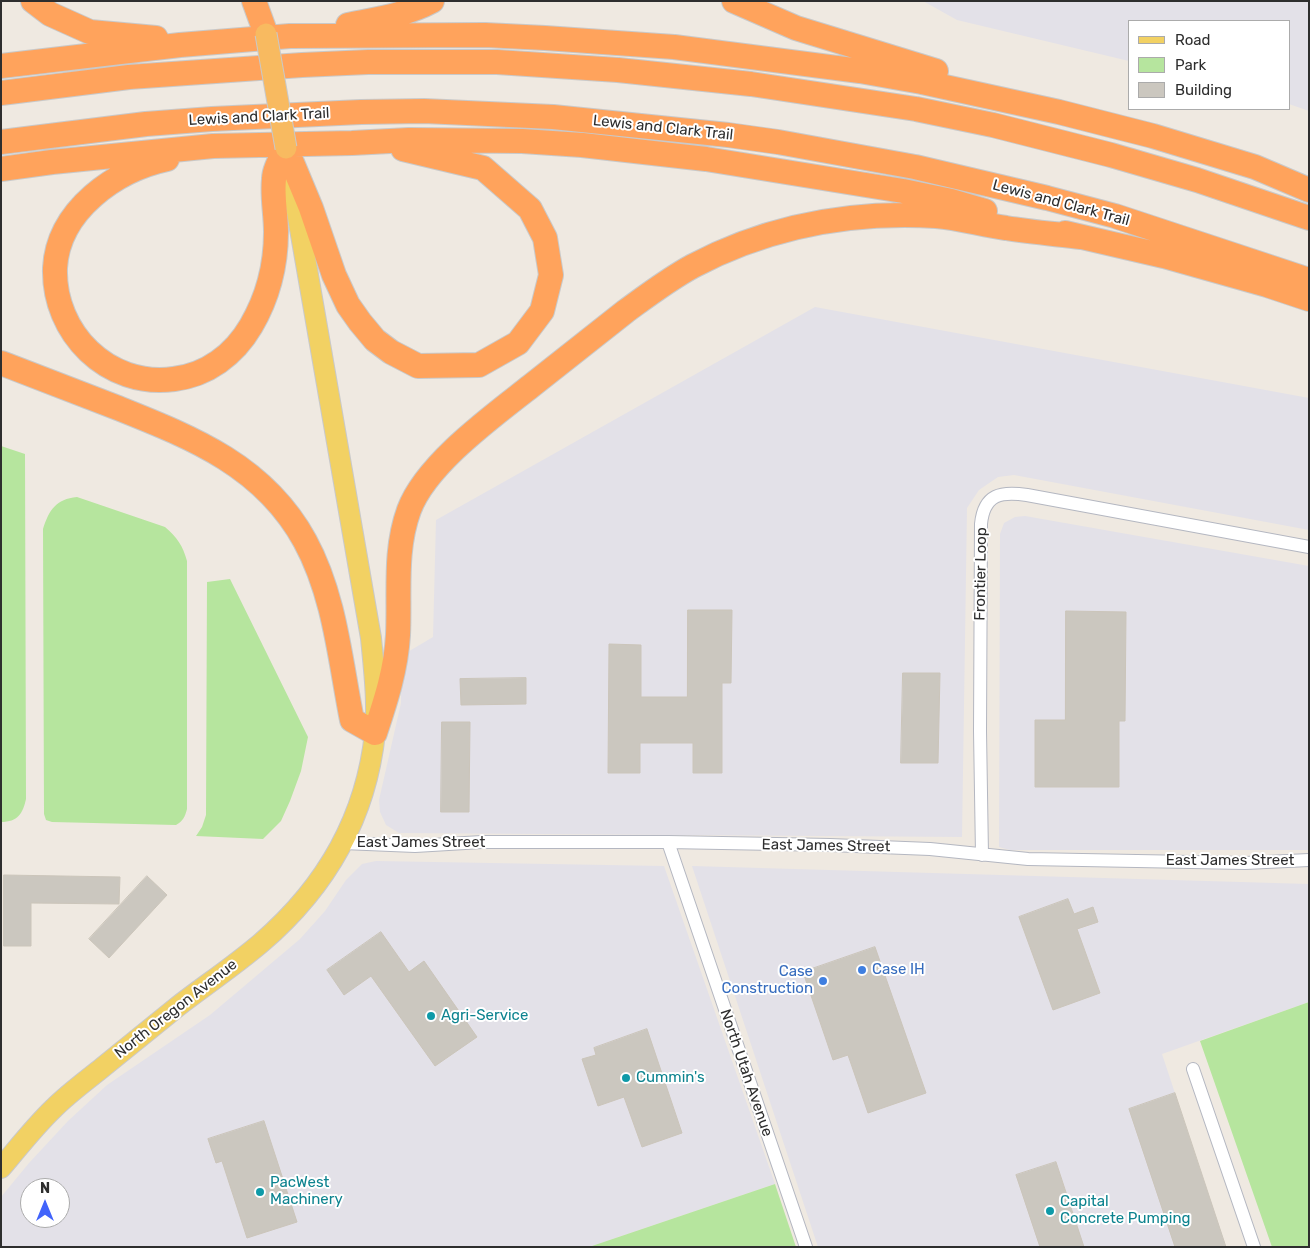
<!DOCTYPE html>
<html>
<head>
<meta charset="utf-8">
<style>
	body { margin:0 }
	#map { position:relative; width:1310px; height:1248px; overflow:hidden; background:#efe9e1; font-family:Rubik,sans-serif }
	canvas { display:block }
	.frame { position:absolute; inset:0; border:2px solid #2e2e2e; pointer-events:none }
	.legend { position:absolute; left:1128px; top:20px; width:162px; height:90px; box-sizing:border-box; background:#fff; border:1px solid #ababab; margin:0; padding:6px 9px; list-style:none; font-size:15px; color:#2e2e2e }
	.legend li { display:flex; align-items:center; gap:10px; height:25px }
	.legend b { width:25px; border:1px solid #ababab }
	.north { position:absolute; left:20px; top:1178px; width:50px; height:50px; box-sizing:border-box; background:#fff; border:1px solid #ababab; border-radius:50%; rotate:0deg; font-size:14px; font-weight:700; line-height:20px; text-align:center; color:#2e2e2e }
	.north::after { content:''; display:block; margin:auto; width:18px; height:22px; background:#4264fb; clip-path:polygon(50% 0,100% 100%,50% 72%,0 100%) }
</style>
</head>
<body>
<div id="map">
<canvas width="1310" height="1248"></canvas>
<div class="frame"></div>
<ul class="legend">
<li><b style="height:6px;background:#f2d163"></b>Road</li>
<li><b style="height:14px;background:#b6e59e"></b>Park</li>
<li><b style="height:14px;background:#cbc7bf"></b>Building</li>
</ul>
<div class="north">N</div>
</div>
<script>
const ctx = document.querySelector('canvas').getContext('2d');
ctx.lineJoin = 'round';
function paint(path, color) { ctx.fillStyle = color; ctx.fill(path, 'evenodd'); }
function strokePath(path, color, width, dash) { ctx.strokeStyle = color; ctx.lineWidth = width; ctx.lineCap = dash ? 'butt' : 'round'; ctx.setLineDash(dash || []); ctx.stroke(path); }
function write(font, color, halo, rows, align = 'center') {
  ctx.font = font + ' Rubik,sans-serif'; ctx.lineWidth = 4; ctx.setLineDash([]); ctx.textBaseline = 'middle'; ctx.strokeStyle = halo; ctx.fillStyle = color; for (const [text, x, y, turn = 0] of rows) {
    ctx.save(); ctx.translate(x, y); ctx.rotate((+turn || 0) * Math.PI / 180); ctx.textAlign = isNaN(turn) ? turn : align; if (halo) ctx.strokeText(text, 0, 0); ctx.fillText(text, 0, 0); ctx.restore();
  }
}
const industrial = new Path2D(`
	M923,1H1309V111L1289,104V21H1129V61L957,20Z
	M815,307L1309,398V530L1014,475L998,477L979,490L967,508L962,837L399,833L386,825L380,812L379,800L401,703V656L433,637L436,520Z
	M1025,516L1309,566V850H1010L999,847L1000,534L1004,523L1015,517Z
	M376,861L664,866L775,1184L589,1247H1V1197L29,1163L68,1121L107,1085L210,1015L300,939L325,911L346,880L362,864ZM30,1188H60V1218H30Z
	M692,866L1309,884V1002L1162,1054L1226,1247H818Z`);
const green = new Path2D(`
	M1,446L25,454L26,799C23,813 18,822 1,822Z
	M77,497L165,527C177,537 183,546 187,561V809C185,817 183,821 176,825L52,822L46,820L44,814L43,529C49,510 56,499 77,497Z
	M230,579L308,737L301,771L290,801L281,821L263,839L196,836L202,827L206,815L207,582Z
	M1309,1002V1247H1272L1200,1041Z
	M775,1184L796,1247H589Z`);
const building = new Path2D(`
	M688,610H732L731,683H722V773H693V743H640V773H608L609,644L641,645V697H687Z
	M1066,611L1126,612L1125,721H1119V787H1035V720H1065Z
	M903,673H940L938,763H901Z
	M526,678V704L461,705L460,679Z
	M442,722H470L469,812H441Z
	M4,875L120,877L119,904L31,903V946H4Z
	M147,876L167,895L109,958L89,939Z
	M1068,899L1074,914L1093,907L1098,922L1077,929L1100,993L1053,1010L1019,917Z
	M381,932L409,972L424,961L477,1037L435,1066L371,976L344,995L327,970Z
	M875,947L926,1093L868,1113L848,1055L833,1060L803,972Z
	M647,1029L682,1133L642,1147L624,1097L598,1106L582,1059L596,1055L594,1048Z
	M1175,1093L1226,1247H1175L1129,1109Z
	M264,1121L297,1222L247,1238L222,1161L216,1163L208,1139Z
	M1056,1162L1084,1247H1040L1016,1175Z`);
const minor = new Path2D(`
	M668,842L806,1247
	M343,843L415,846L482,842H668L830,845L930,849L1028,859L1245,863L1309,860
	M982,855L980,731L981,524C984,494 1001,491 1027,495L1309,547
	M1193,1069L1254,1247`);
const primary = new Path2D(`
	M1,1168C18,1148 35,1126 54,1108C69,1093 87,1080 103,1067C128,1047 152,1027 177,1007C204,986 234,966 261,943C325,888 366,818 375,733C378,701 374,670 371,638L291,177`);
const motorway = new Path2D(`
	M33,1L50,14L90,32L156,38
	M254,1L266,34
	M734,1L796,28L936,71
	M348,25C377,19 406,15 432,1
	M1,66L180,45L290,36L485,35L545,38L674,47L860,71L922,82L1059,112L1153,136L1255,167L1309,190
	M1,93L129,77L302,65L368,62H497L618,70L751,84L916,109L993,125L1111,155L1197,180L1309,218
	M1,142L146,124L212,119L361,112L424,111L553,117L728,135L778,142L915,167L1047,198L1115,216L1309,280
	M286,148L311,208L334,275L348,305L360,322L375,340L391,352L418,366L479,365L518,343L542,311L551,275L545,238L530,209L483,168L403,149
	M167,159C116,170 58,210 55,268C53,333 108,388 174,379C207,375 234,355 251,326C268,297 276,265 276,232C276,214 272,196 274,179C274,169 282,157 286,148
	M1,169L52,162L213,146L352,143L409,140L522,141L582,145L706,159L903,191L951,201L985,211
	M1065,233L1164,256L1267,285L1309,299
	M1,363C40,378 79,393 118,408C193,438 264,466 305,541C335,596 340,660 352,720L375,733C386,700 396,669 398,635C400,593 394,551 409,510C426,464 493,416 531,386C563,361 594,336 626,311C648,295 669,279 693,266C769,226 851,211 936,216C960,218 983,225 1006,228C1031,232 1056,234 1081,237`);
const trunkBridge = new Path2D(`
	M266,34L286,148`);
const markers = [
	[862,970,5,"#3f7fe0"],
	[823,981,5,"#3f7fe0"],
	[431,1016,5,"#0f9aa8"],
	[626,1078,5,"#0f9aa8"],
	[260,1192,5,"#0f9aa8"],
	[1050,1211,5,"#0f9aa8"]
];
const streetNames = [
	["Lewis and Clark Trail",259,117,-3],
	["Lewis and Clark Trail",663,128,6],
	["Lewis and Clark Trail",1061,203,15],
	["Frontier Loop",981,574,-89],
	["East James Street",421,843],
	["East James Street",826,846,1],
	["East James Street",1230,861],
	["North Oregon Avenue",176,1009,-38],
	["North Utah Avenue",746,1073,71]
];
const shopNames = [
	["Case IH",872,970],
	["Case",813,972,"right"],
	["Construction",813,989,"right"]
];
const cultureNames = [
	["Agri-Service",441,1016],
	["Cummin's",636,1078],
	["PacWest",270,1183],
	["Machinery",270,1200],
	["Capital",1060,1202],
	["Concrete Pumping",1060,1219]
];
paint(industrial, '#e3e1e8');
paint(green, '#b6e59e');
paint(building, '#cbc7bf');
strokePath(building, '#cbc5ba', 1);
strokePath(minor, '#b4b7c1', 14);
strokePath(primary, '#c9c9c9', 22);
strokePath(motorway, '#c9c9c9', 26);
strokePath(minor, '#fff', 12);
strokePath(primary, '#f2d163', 20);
strokePath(motorway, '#ffa35c', 24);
strokePath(trunkBridge, '#c9c9c9', 23, []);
strokePath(trunkBridge, '#f8ba60', 21);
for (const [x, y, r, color] of markers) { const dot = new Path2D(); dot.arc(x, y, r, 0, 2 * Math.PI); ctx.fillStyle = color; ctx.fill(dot); strokePath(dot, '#fff', 2); }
write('15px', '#2e2e2e', '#fff', streetNames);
write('15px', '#366cbe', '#fff', shopNames, 'left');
write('15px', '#0d838f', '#fff', cultureNames, 'left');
</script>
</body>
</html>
